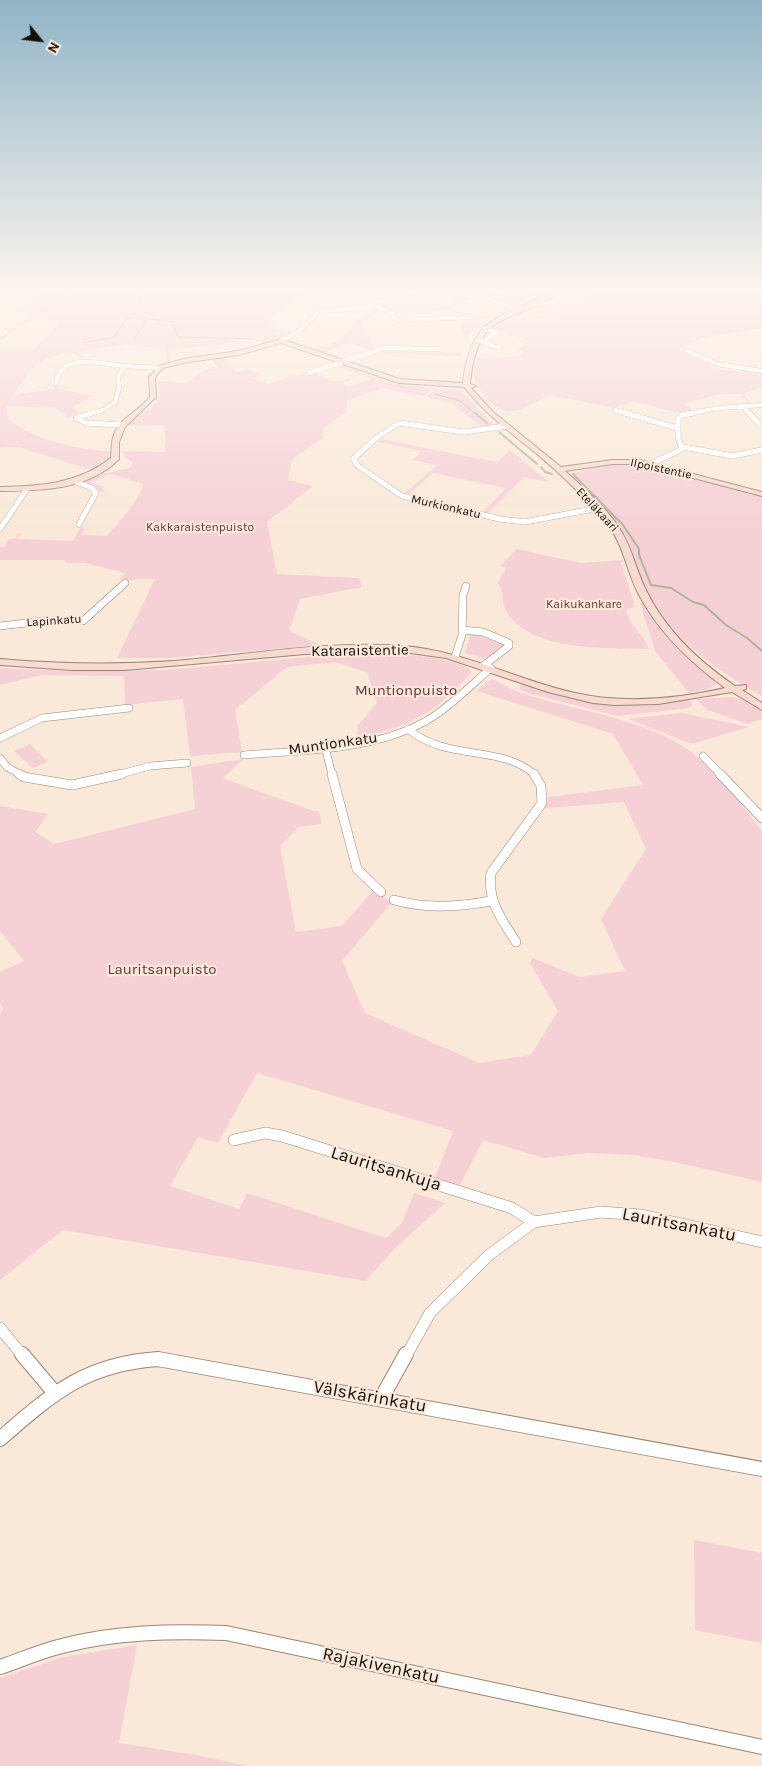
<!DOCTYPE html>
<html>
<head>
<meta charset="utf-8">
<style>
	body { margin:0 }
	#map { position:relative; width:762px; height:1766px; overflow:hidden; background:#fae9d9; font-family:Karla,sans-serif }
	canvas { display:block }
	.north { position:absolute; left:15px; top:15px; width:50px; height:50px; -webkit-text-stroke:4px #fae9d9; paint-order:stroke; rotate:119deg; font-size:14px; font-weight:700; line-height:20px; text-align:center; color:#120d07 }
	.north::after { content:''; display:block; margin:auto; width:18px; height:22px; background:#120d07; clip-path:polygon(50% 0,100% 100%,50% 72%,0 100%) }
</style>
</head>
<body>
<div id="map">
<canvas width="762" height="1766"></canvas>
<div class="north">N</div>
</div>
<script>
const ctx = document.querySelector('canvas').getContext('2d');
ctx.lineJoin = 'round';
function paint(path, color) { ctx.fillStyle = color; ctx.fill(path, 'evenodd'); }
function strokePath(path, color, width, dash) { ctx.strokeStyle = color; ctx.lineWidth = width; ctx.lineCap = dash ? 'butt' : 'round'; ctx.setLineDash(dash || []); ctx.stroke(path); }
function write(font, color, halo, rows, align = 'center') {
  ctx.font = font + ' Karla,sans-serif'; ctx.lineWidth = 4.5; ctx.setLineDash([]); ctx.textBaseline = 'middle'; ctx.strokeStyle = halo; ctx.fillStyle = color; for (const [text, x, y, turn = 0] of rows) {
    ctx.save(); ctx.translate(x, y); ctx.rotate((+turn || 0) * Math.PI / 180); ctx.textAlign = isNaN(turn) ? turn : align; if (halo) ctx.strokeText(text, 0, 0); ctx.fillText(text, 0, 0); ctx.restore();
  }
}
const green = new Path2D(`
	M50,288H329C303,294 289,300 270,319L274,329L291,335L270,343L254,337L220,345L169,349L170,362L167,363L165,349L127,344L76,352L88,358C81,359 76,353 69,353C41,356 26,371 14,395L54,389V386L57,385L58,389L91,395L87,400L71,407L81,413L67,417L57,408L6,406L9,420C37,441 76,450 111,451L110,460L95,471L19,447L0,448V350H32L60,323L14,311Z
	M447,288H483L510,296L530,295L533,290L546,292L516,306L454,293Z
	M576,288H762V328L702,338L679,348L710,364V368L713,369L762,373V386L743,394L753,405H750L740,394L717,395L683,404L694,410L682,414L632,401L614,408L550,395L519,410L506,412L491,404L484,397L476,383L473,369H475L477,358L518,357L525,352L518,350L529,340L489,329L507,317L529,318L562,311L549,307L574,309L590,294L571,291Z
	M454,295L472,297L457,306L448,308L468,317L445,309L428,313H392L381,307L384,306V303L390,301L389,308L427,310L452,304Z
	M379,308L382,310L362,324L365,335L375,347L370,350L350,343L322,353L313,350L341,340L358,319L371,311L370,309Z
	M496,316L476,329L466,340L461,329L466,318Z
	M385,349L461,353V357L375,352Z
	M223,358L236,372L246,369L264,375L251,378L269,384L286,377L316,372C327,382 335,382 348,379L350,381L340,383L349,387L371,379L336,366L338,365L391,383L434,388L424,396L381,388L347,401L346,412L324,428L322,438L292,460L288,480L313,486L267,522L277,574L359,578L362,587L300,599L289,631L320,645L170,658H117L155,579H136L133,581L120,579L126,573L85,563H67L64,560H0V547H4L9,539H15L19,533H21L17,539L73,541L81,527L85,528L81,535L106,536C122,520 135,505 144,484L110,474L90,483L105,487L102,488L105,492H98L97,489L83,483L103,474L130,468L133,462L125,458L123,451L164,452L166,439L163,425L127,426C142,410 166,408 158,381L184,383L206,370L218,368L211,359Z
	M437,389L460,390L495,426L483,428L451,403L426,397Z
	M381,439L497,462L510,450L549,482L524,477L488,513L483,512L506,488L433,473L408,495L404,494L437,465L413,460L422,451L377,442Z
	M616,463H639L762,496V696C718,670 675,643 650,596C638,573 634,549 618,527C605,509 578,493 569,474Z
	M517,549L580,563L624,560L621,563L634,602V606L626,611C630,626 643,634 649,649C608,648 535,652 508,614C500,604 505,593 498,583L506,568L500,566Z
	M640,603H644L714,679L716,684L706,690L689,693L655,651Z
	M471,633L498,643L501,640L505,644L488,660L465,653Z
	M365,652C387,653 460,656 472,672C433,714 413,726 357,738L358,725L377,703L367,672L335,662L287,667L235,710L242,752L190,756L183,699L125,705L124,676L41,675L0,685V668L75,671L165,670Z
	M492,679C504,685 517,692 530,696C580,711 649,720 691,752C719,773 740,804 762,831V1182L679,1163L634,1155L588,1153L544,1158L483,1140L460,1185L435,1178L453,1131L257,1073L218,1143L198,1137L170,1186L239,1209L247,1193L386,1238L402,1223L414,1193L445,1203L393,1250L366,1281L63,1230L0,1280V1015L3,1008L0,1003V972L24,961L0,931V806L48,814L35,832L54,844L195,809L191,767L243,759L223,778L313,811H319L322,824L299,827L280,846L296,932L342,926L372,892L392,902L342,961L365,1013L479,1063L531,1055L558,1011L530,963L532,958L580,977L625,971L601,919L646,849L624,802L546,808L549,797L643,785L613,734L477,691Z
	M521,684L587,702L618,706L689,700L693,704L689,708L617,716L528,693L519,689Z
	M732,697L747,701L761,710L762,719L748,724L707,710L696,699Z
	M682,713L749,727L692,744L628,719Z
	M30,744L48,762L33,768L14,751Z
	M694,1540L762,1553V1643L695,1630Z
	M137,1645L119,1743L190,1754L248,1766H0V1678L63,1657Z`);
const streamFar1 = new Path2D(`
	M145,288L133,317L173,322L177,335
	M135,337L147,320
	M178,337L255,339
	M0,339L68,293L52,288
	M262,341L268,342
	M83,343L115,337L125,320L133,317
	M435,394L460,401L476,414`);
const stream = new Path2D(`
	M475,413L487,423
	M499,432L537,464
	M541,467L545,472L552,474
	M573,474L623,525L639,549V555L651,585L671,588L693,602L704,605L726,625L747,638L762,651`);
const streetFar5 = new Path2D(`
	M372,288L380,306
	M508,288H522
	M380,301L456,294L482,297L519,309
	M532,304H550L573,288
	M485,329L497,332L482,342L499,348V352
	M281,341L302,329L316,314L324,311L377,307L392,313L393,317L398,320L471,317
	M687,351L717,364L762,371
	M309,373L384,348L439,349
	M56,384C60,351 102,364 124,366C136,367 147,367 159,368
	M742,406L750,414
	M615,410L629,414
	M88,414L103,410L115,402L119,388L118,377L124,366
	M687,414L719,408L762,405`);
const streetFar4 = new Path2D(`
	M92,413L76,418L87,423L121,425
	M625,413L677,428
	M749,413L759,424
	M506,426L464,432L399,423L376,438L353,459L358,466L402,496L500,519L525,522L598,508
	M683,447L733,456L762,450
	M650,464L682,449L678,437V419L682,415L693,413
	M74,481L92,488L96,493L79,524
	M0,529L27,489`);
const streetFar3 = new Path2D(`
	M0,626L44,621H83L125,583
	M462,630L483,632L509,643V646L483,666
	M455,657L462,635L463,595L466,586
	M408,729C447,762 502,744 535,775
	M0,738L42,718L129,708
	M325,747L332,775
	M244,755C304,750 372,751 426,721C450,707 470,686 491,668
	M703,756L721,775
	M0,758L7,767L21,775
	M117,775L150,766L187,763`);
const streetFar2 = new Path2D(`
	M19,774L24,777L72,785L122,774
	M332,774L357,869L381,892
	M720,774L762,818
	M394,900C427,909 458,907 491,901
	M516,942C502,920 487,901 491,873L542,803L541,786L534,774`);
const streetFar1 = new Path2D(`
	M234,1140L265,1133L282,1136L512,1208L534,1222
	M0,1328L23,1356
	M406,1356L430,1313L489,1255L534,1222L601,1212L641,1215L762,1242`);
const street = new Path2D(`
	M22,1354L54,1392
	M381,1399L406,1354
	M0,1439C53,1393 85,1364 158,1359L762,1469
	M0,1667C21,1660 41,1651 62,1646C115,1632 171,1631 226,1633L762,1747`);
const secondary = new Path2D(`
	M557,288H564C516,328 478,302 470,384L476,386L471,388L493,412L561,467L613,460H640L762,492V496L640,464H613L565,471C584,488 604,506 618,526C632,546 636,571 647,592C666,631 700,662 735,686L746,685V689L742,690L762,703V710L732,692L658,704L614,705L593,703L548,692L446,658L403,652L305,654L125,670H72L0,665V659C58,664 116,665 174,661C250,655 327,640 404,646C464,651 517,680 575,693C624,704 677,699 725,688C690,662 658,632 638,593C626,569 623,542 605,521C584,497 561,474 537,454C511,433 485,414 464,387L399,383L281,343L239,355L183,363L163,368L155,377L156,397L125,427L119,442V459C89,490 40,491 0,491V487C40,486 78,484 111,458C112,451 111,445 113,438C118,418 138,412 150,397L149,377L159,366L183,359L238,351L281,339L400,379L463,383C471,311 505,319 557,288Z`);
const farStreetnames = [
	["Ilpoistentie",661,469,12],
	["Murkionkatu",446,507,13],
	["Eteläkaari",597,510,47],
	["Lapinkatu",54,621,-4]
];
const farParknames = [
	["Kakkaraistenpuisto",200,528],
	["Kaikukankare",584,605]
];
const streetNames = [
	["Kataraistentie",360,651,-1],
	["Muntionkatu",333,744,-8]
];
const parkNames = [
	["Muntionpuisto",406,691],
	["Lauritsanpuisto",162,970]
];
const nearStreetnames = [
	["Lauritsankuja",386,1169,17],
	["Lauritsankatu",679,1225,11],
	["Välskärinkatu",370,1397,10],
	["Rajakivenkatu",381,1666,12]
];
paint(green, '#f5d0d5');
strokePath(streamFar1, '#adb795', 1);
strokePath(stream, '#adb795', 2);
strokePath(streetFar5, '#968778', 5);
strokePath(streetFar4, '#968778', 6);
strokePath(streetFar3, '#968778', 8);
strokePath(streetFar2, '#968778', 10);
strokePath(streetFar1, '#968778', 12);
strokePath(street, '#968778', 16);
strokePath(secondary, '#968778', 2);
strokePath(streetFar5, '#fff', 4.5);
strokePath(streetFar4, '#fff', 5.5);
strokePath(streetFar3, '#fff', 7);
strokePath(streetFar2, '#fff', 9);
strokePath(streetFar1, '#fff', 11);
strokePath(street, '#fff', 14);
paint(secondary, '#f8dad0');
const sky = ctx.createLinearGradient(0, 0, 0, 535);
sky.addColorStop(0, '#90b5c7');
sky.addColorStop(0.54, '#fdf5ee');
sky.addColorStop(1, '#fdf5ee00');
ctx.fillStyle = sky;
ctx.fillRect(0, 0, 762, 535);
write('12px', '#120d07', '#fae9d9', farStreetnames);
write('12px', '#69333d', '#fae9d9', farParknames);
write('15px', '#120d07', '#fae9d9', streetNames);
write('15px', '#69333d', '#fae9d9', parkNames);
write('18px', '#120d07', '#fae9d9', nearStreetnames);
</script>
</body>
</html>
